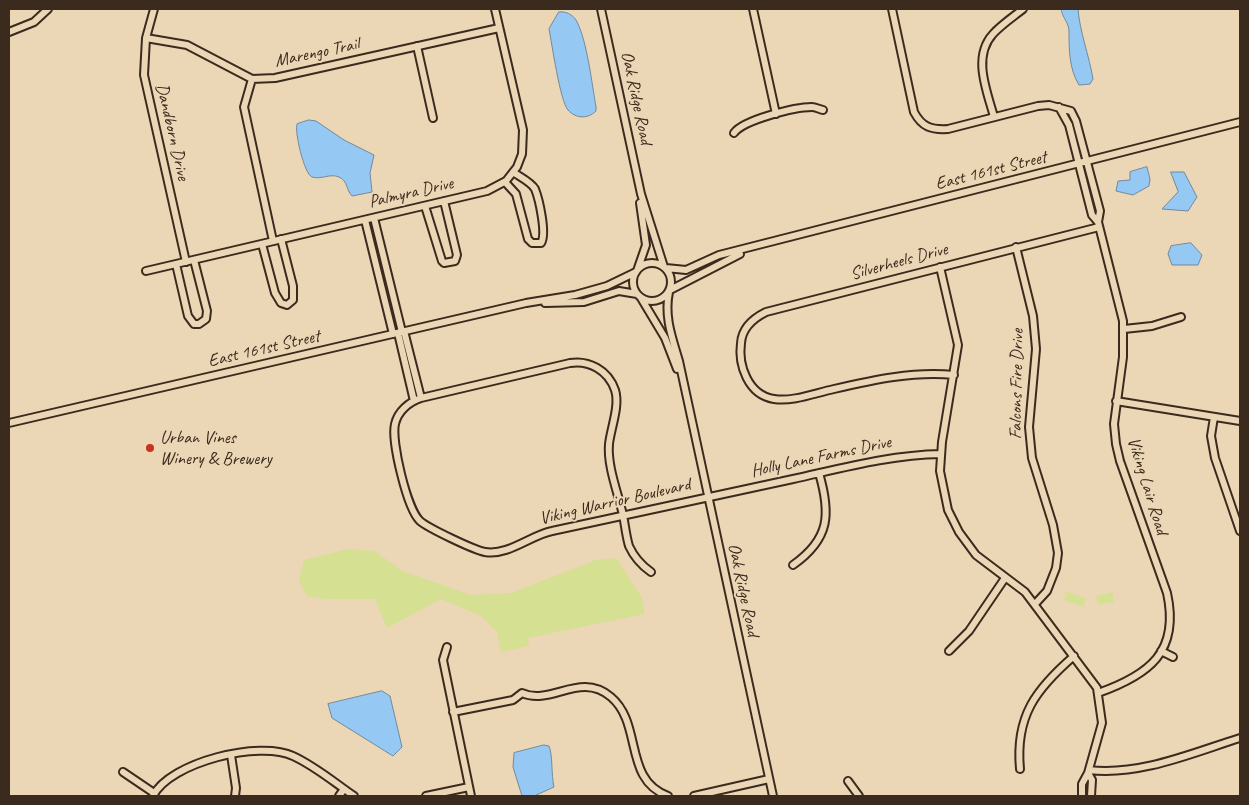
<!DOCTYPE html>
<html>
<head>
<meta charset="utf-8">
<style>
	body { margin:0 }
	#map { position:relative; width:1249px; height:805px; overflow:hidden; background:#ebd6b5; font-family:Caveat,sans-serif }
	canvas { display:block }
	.frame { position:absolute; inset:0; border:10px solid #3b2a1e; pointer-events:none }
</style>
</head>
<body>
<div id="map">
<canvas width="1249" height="805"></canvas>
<div class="frame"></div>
</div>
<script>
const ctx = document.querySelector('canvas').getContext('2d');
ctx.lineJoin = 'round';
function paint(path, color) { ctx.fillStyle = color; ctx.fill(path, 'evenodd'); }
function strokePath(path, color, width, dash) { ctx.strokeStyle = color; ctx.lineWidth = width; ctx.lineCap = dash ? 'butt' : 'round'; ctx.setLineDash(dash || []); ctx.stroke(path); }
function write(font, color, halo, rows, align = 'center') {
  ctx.font = font + ' Caveat,sans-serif'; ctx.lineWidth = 4; ctx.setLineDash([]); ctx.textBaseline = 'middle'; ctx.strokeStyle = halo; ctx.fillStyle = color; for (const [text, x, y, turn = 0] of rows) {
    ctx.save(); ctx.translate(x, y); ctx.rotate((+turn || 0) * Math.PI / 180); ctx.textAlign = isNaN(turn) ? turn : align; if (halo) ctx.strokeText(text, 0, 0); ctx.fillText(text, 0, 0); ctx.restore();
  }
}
const green = new Path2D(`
	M348,549L375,551L402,571L471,595L511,593L596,560L616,558L642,598L644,614L528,638L529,646L501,652L497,632L481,616L441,599L387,628L375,599H325L307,596L299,581L304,560Z
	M1067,592L1086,598L1083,607L1064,600Z
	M1112,592L1114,602L1098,605L1096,596Z`);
const water = new Path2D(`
	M1061,9H1078C1080,33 1089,55 1093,79L1090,84L1079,85C1069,69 1069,49 1069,31C1069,23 1062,17 1061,9Z
	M559,12C565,11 572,14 576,20C587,39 592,85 596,107V111C588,119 576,119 568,110C560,101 552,44 549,29Z
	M309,120L316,121L344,140L374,155L370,173L372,192L352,196C346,190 348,181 339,177C330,173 321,180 312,177C304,174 294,130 297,124Z
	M1147,167L1150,179L1149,186L1133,195L1116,191L1118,181L1130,180V172Z
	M1171,172H1184L1197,197L1188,211L1162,209L1178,192Z
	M1191,243L1202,255L1198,265H1172L1168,254L1171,246Z
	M382,691L390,696L402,747L393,756L332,718L328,704Z
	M544,745L549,746C553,756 551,774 554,787L534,796H522L513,767L514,753Z`);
const minor = new Path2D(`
	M154,9L146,38L144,75L186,262
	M601,9L641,194L664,267
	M753,9L776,114
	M892,9L914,112C922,127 931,130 948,129L1038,106L1049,105L1071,111L1076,121L1100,211L1098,222
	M9,32L34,22L48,9
	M146,38L187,45L252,79L275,78L499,28
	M417,46L433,118
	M252,79L244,107L273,241
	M1059,107L1069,125L1092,215L1098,222L1123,321V357L1114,424L1116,444L1120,461L1167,593C1180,652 1149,675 1098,693
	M994,117C987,91 972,57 993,34C1001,25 1013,17 1023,9
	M734,133C743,120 795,107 812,107C815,107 819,109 823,110
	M505,182L516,194L528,239L532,243H541C547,234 539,199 535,189C531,182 520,177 513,172
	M425,206L442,261L444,263L455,261L457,255L444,201
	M374,218L402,332
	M365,220L393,334
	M262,244L275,293L281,303L287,305L293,300V286L281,239
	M1016,247L1033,316L1036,349L1029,427L1032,458L1053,525L1058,553L1056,568L1047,591L1035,604
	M633 282a19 19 0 1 1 38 0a19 19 0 1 1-38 0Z
	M176,264L188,316L194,324H199L206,319L207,311L194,260
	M940,267L958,345L942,442L940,471L948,510L959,532L976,555L1025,592L1097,688L1102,723L1088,773L1082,784V796
	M638,268L646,245L640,203
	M666,268L686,270L719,255L1240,122
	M146,271L487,191L506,181L517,167L522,154L523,130L495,9
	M670,290L740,254
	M669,292C664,317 672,337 679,361L773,796
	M641,298L665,338L677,369
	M545,303L584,302L619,291L637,294
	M1124,329L1152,326L1181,317
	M404,331L421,398
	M398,333L414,401
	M954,375C913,371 873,380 834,389C815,393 793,402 774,399C748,395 738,365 741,343C742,328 754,318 766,312L1099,227
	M1116,401L1240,421
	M1214,417L1211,436L1215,458L1240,531
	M9,423L526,303L575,295L607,286L636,272
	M793,565C830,539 831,514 819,473
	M651,572C641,565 634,557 629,546C626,536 625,525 623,515C618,493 607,466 609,444C611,427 620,406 615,390C608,370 589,360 570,363L421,398C409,402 398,411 395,424C391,441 407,509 420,521C428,528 474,550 485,552C508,556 531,535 552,531C633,514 713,496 793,479C843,468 890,455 941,454
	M447,647L443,660L471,796
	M949,651L969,631L1005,578
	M1161,651L1173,657
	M453,712L513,700L522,693C551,706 580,671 611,697C643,724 623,780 668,796
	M231,755L236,788L235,796
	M1020,769C1015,716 1036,689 1074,656
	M1089,770C1140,776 1192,753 1240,738
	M123,772L154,793
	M1088,773L1092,780L1091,796
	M848,781L859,796
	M153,796C170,762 260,740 293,756C315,766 335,783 354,796
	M339,796L344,789
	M426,796L469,787
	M694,796L769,779`);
const markers = [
	[150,448,5,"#c8321e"]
];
const streetNames = [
	["Marengo Trail",317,53,-12],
	["Oak Ridge Road",636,98,78],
	["Dandborn Drive",172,132,77],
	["East 161st Street",991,171,-14],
	["Palmyra Drive",411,193,-13],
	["Silverheels Drive",899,262,-15],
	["East 161st Street",264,349,-13],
	["Falcons Fire Drive",1017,384,-89],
	["Holly Lane Farms Drive",821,457,-12],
	["Viking Lair Road",1147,486,73],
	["Viking Warrior Boulevard",615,502,-13],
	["Oak Ridge Road",743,590,78]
];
const poiNames = [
	["Urban Vines",160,438],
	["Winery & Brewery",160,459]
];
paint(green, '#d5e092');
paint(water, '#95c8f2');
strokePath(water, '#71899d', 1);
strokePath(minor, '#3b2a1e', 10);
strokePath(minor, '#ebd6b5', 6);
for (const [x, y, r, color] of markers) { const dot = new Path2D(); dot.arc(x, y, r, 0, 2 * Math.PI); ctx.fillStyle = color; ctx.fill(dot); strokePath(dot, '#ebd6b5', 2); }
write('18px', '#3b2a1e', '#ebd6b5', streetNames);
write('18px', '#3b2a1e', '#ebd6b5', poiNames, 'left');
</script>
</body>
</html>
